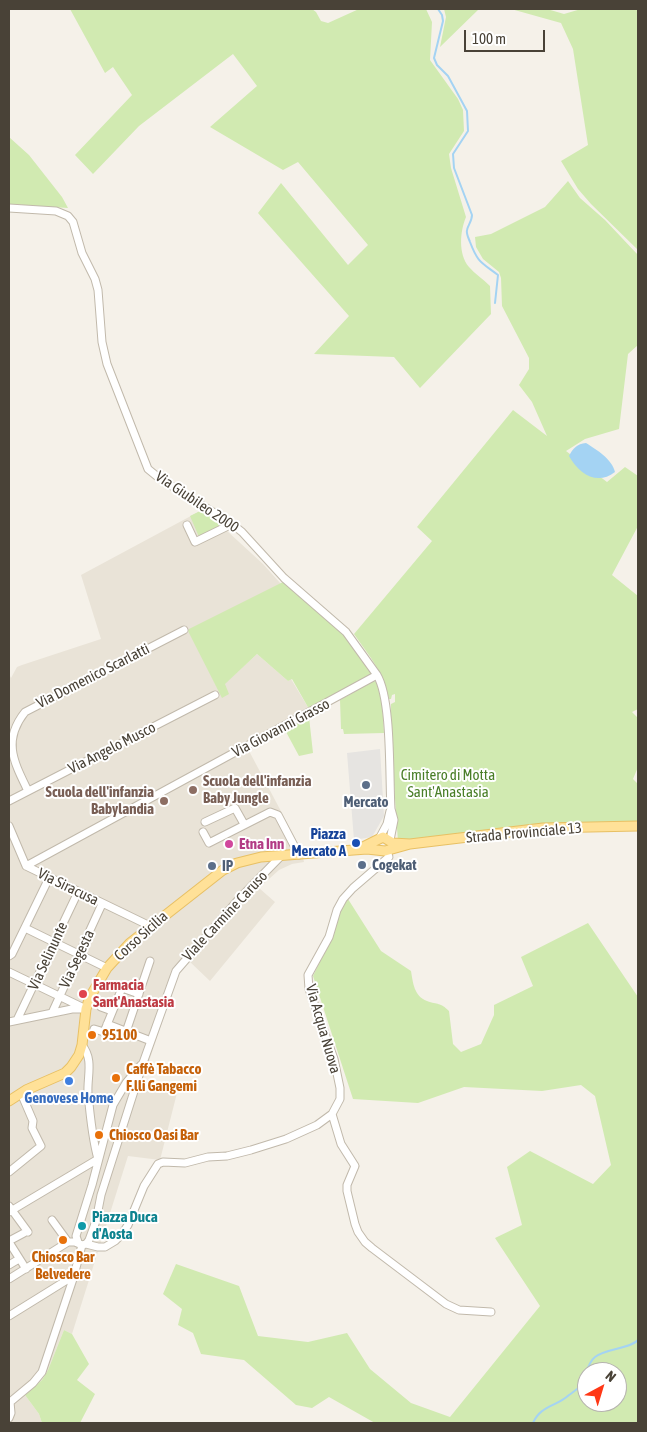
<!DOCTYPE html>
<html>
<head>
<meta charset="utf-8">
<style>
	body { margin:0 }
	#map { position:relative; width:647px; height:1432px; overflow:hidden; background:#f5f1e9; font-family:"Asap Condensed",sans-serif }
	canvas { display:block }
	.frame { position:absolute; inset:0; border:10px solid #494237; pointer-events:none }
	.north { position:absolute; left:577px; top:1362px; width:50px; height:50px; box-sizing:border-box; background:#fff; border:1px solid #b6b3af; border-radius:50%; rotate:39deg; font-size:14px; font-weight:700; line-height:20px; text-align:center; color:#494237 }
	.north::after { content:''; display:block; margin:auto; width:18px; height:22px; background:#ff3816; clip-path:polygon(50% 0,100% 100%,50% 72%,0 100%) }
	.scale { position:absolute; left:464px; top:30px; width:81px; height:22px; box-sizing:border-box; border:2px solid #494237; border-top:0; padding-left:6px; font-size:15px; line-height:18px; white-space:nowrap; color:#494237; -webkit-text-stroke:4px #fff; paint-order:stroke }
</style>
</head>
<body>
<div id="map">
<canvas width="647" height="1432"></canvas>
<div class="frame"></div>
<div class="north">N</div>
<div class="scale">100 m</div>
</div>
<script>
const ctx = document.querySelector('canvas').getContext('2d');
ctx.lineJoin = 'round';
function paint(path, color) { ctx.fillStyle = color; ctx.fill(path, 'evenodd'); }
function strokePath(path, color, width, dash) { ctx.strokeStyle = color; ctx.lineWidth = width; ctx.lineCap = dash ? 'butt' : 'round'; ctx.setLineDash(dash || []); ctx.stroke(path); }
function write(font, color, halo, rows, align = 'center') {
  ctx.font = font + ' "Asap Condensed",sans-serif'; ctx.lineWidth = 4; ctx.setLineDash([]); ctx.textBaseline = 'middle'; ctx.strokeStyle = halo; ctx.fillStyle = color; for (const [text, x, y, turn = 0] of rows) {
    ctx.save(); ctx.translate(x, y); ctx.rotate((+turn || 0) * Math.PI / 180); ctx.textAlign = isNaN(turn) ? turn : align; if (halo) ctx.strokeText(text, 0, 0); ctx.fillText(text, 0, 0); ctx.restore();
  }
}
const residential = new Path2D(`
	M202,510L224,523L222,524L226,530L263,564L281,584L189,631L217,687L224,684L257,654L288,681L291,679L309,709V717L248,749L301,849L304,862L292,864L279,870L259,888L275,902L210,981L189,961L179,972L142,1082L177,1093L160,1160L128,1156L72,1334L64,1330L48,1370L42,1380L25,1395L39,1414L42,1423H9V674L11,678L17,667L22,665L101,639L81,575Z`);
const green = new Path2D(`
	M70,9H312L316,12L321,21L328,23L359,9H426L432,22L430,60L458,99L463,110L464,131L449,154L451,168L466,217C460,231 458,254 469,267C475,274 483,279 490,286L491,314L420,388L394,357L314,354L349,316L258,213L281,183L348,265L368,245L298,162L283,170L210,127L257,86L233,54L139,126L93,174L75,155L132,95L113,67L105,73Z
	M444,9H479L440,47L446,17Z
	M511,9H547L564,14L581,9H638V250L591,204L578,189L561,161L588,145L573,49L561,23Z
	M9,137L29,155L62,197L68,208L9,204Z
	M568,181L580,198L605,220L638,255V345L628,354L619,429L585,439L566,451L607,482L625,467L638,476V526L612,575L638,596V709L632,712L638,718V767L633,779L638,784V821L546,825L398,842L391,741V704L395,702V694L392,695L391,699H389C383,671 370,657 354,634L432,541L417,527L513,410L547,436L532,402L519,385L529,369V358L502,306L501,278L499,272L483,259L476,247L475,237L491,234L545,207Z
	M202,510L224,523L199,537L190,516Z
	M283,582L327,620L341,629L372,672L369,677L309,709L292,679L288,681L257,654L225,684L229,694L222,698L188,631L189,629Z
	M374,681L377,682L382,699L384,733L344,734L343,729H341L340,700Z
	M309,717L313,753L299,756L285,730Z
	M348,899L381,951L411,971C413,983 414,996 427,1001C438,1005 440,1002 449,1011L453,1044L461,1052L481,1044L494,1015V1005L533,986L521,957L588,923L638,997V1423H375L329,1397L312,1408L296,1405L244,1360L201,1354L193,1333L178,1325L182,1309L163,1294L176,1264L239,1286L258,1336L308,1342L347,1333L370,1369L411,1403L450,1417L540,1306L495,1238L522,1225L507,1167L530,1151L593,1184L611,1165L595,1096L581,1085L542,1091L464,1087L418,1103L353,1099L313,976L332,937L340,910ZM587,1372H617V1402H587Z
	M64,1330L72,1334L89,1364L77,1380L95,1394L80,1423H42L39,1414L25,1395L42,1380L48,1370Z`);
const parking = new Path2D(`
	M380,749L384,816L372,837L354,840L347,753Z`);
const water = new Path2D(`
	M586,443C597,450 612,459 615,472C597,486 579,474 569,456C573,448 577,444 586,443Z`);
const stream = new Path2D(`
	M438,9L442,15L443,21L434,58L437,65L448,76L467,111L468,131L453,154L454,168L472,215C472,221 468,225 467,230C466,234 469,239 470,242C478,263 481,262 498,275L495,303
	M533,1423C541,1405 556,1407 569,1395C573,1392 578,1389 581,1385C586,1377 587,1363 595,1357C606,1348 630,1349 638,1340`);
const minor = new Path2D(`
	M9,208L56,211L68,216L73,222L82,253L95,279L98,290L102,342L107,364L148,469L159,478L232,524L242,532L284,578L346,632L377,675C392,700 389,777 391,809L394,820L390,840
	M187,525L195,542L232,524
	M28,791C14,762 2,741 25,712L184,630
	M9,801L215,695
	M205,822L235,808L244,824
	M9,826L26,866L150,926
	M203,832L209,843L270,812L278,815L299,855
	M379,839L387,824L390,811
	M26,866L377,675
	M25,928L107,968
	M9,956L12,954L49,878
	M9,972L86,1009
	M101,1007L112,1011
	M52,1013L102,904
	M17,1020L78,892
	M9,1022L72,1009H83
	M107,1024L151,1041
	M94,1029L104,1032L122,988L139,994
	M126,1032L150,961
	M332,1114L341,1144L355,1166L347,1185V1191L355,1224L358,1232L365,1242L372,1248L446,1304L459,1310L491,1312
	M9,1172L41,1146L32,1128L33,1121L21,1093
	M9,1206L28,1232
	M9,1212L98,1159C92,1138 90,1115 88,1093C87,1076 94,1060 82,1045
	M52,1220L68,1242
	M9,1241L24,1233
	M9,1242L26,1269
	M78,1242L76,1236L92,1185L113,1105L126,1083L141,1065
	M86,1244L89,1240L96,1221L101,1195L143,1063L176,971L238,900L281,856
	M9,1265L19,1259
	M9,1279L68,1242H75L82,1245L86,1244L98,1247H105L115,1241L122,1234L128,1225L144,1186L158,1164L163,1162L185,1163L208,1157L227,1156L251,1150L286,1139L317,1125L332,1114L340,1099V1088L334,1059L309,989L308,975L329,937L337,910L343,899L353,888L389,857L387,851
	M9,1316L67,1280L73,1279
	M9,1403L33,1383L42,1372L73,1279L82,1245
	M9,1418L11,1413L10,1402`);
const major = new Path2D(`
	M363,847L383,837L393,843L410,844L543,828L638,826
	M9,1101L26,1090L65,1073L71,1067L79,1055L82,1045L86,1009L90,997L107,968L130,943L223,870L237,863L261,857L367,849L385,851L410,844`);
const markers = [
	[366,785,5,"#5c6f8a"],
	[193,790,5,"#8d6e63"],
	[164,801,5,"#8d6e63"],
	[356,843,5,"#1a4fb4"],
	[229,844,5,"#d1479c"],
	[362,865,5,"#5c6f8a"],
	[212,866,5,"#5c6f8a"],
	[83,994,5,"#e0444e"],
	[92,1035,5,"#e8710a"],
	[116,1078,5,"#e8710a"],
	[69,1081,5,"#3f7fe0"],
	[99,1135,5,"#e8710a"],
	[82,1226,5,"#0f9aa8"],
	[63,1240,5,"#e8710a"]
];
const streetNames = [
	["Via Giubileo 2000",197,502,34],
	["Via Domenico Scarlatti",93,676,-27],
	["Via Giovanni Grasso",281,728,-28],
	["Via Angelo Musco",112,748,-27],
	["Strada Provinciale 13",524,833,-5],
	["Via Siracusa",68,887,26],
	["Viale Carmine Caruso",225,916,-47],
	["Corso Sicilia",141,936,-42],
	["Via Selinunte",48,956,-65],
	["Via Segesta",77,959,-65],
	["Via Acqua Nuova",323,1029,74]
];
const parkNames = [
	["Cimitero di Motta",448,775],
	["Sant'Anastasia",448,792]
];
const educationNames = [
	["Scuola dell'infanzia",203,781],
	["Baby Jungle",203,798],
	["Scuola dell'infanzia",154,792,"right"],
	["Babylandia",154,809,"right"]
];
const serviceNames = [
	["Mercato",366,802,"center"],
	["Cogekat",372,865],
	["IP",222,866]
];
const transitNames = [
	["Piazza",346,834],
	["Mercato A",346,851]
];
const hotelNames = [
	["Etna Inn",239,844]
];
const healthNames = [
	["Farmacia",93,985],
	["Sant'Anastasia",93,1002]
];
const foodNames = [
	["95100",102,1035],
	["Caffè Tabacco",126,1069],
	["F.lli Gangemi",126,1086],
	["Chiosco Oasi Bar",109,1135],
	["Chiosco Bar",63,1257,"center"],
	["Belvedere",63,1274,"center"]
];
const shopNames = [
	["Genovese Home",69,1098]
];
const cultureNames = [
	["Piazza Duca",92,1217],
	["d'Aosta",92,1234]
];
paint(residential, '#e9e3d7');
paint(green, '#d1eab1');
paint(parking, '#e6e4e1');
paint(water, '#a4d3f3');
strokePath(stream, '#a4d3f3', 2);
strokePath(minor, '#c1b9ab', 9);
strokePath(major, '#e8c064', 11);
strokePath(minor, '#fff', 7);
strokePath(major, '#ffe198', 9);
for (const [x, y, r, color] of markers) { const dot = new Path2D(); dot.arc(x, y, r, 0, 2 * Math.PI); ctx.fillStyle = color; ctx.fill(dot); strokePath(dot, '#fff', 2); }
write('15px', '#494237', '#fff', streetNames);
write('15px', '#497e27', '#fff', parkNames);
write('bold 15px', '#785e54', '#fff', educationNames, 'left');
write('bold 15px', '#4e5e75', '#fff', serviceNames, 'left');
write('bold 15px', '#164399', '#fff', transitNames, 'right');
write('bold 15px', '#b23c85', '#fff', hotelNames, 'left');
write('bold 15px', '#be3a42', '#fff', healthNames, 'left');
write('bold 15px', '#c56008', '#fff', foodNames, 'left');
write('bold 15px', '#366cbe', '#fff', shopNames);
write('bold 15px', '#0d838f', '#fff', cultureNames, 'left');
</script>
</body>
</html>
